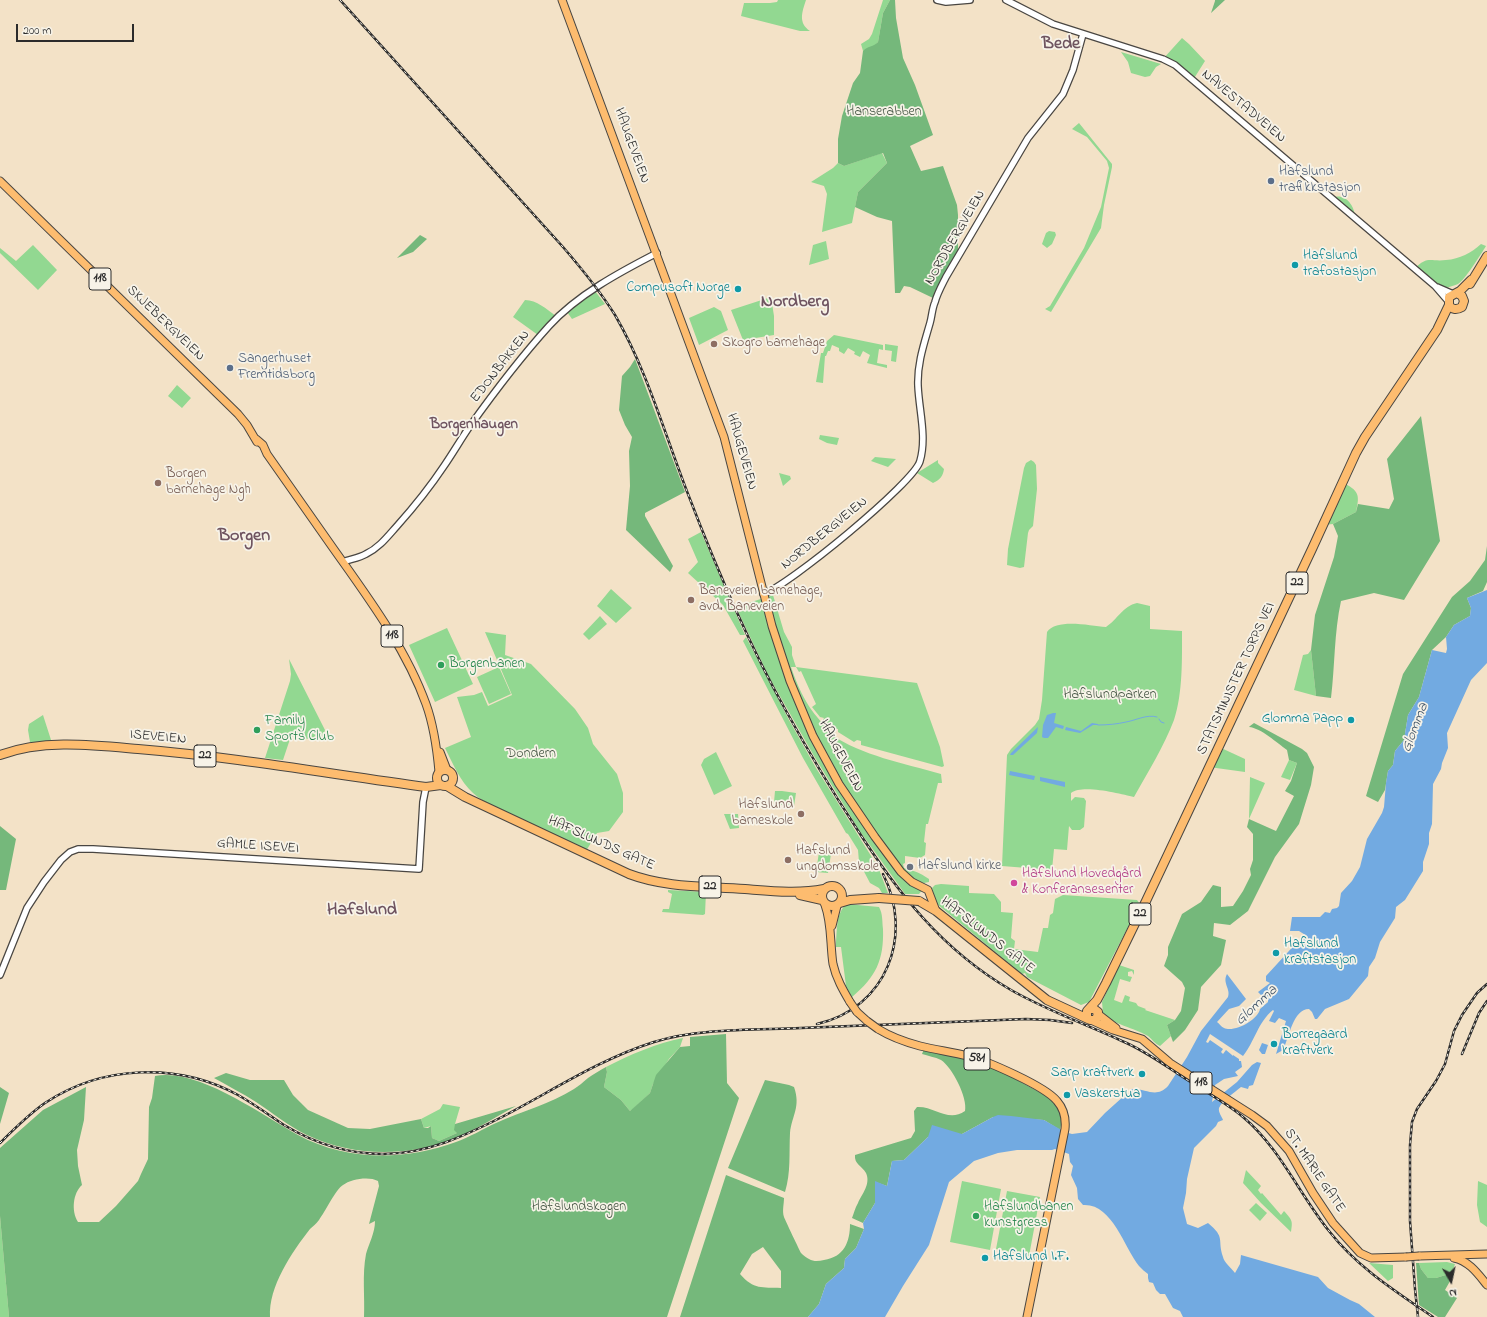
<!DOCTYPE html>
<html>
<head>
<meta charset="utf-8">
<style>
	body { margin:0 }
	#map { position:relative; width:1487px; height:1317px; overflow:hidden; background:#f3e2c7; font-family:"Indie Flower",sans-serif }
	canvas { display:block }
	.north { position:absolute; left:1431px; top:1261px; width:40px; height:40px; -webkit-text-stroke:3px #f7f3e8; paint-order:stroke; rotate:171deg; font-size:11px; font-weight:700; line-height:16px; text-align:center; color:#2b2b2b }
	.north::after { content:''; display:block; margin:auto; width:14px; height:18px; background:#2b2b2b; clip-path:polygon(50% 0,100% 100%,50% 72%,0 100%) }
	.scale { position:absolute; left:16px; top:24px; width:118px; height:18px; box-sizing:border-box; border:2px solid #2b2b2b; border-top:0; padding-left:5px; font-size:12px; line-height:14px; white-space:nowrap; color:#2b2b2b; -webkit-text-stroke:3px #f7f3e8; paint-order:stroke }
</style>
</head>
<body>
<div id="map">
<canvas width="1487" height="1317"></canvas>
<div class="north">N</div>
<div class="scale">200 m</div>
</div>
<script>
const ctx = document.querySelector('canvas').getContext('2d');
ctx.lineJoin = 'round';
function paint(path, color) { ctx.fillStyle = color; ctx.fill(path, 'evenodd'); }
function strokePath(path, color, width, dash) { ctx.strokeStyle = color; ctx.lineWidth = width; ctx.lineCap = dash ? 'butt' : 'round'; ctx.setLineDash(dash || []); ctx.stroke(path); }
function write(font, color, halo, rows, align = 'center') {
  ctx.font = font + ' "Indie Flower",sans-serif'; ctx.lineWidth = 3.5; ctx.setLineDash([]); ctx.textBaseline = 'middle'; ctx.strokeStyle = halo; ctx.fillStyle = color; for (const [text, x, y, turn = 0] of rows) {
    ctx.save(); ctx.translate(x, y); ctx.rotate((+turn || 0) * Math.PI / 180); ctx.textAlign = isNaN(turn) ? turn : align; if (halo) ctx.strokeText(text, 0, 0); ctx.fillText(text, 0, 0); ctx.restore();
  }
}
const green = new Path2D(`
	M778,0H806C802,12 798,23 810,31H800L741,16L744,3H770L777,2Z
	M883,0H890L883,13L878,42L875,46L863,51L861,44L869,39L872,34Z
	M1182,38L1189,44L1205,61L1193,80L1163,59Z
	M1121,52L1161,64L1156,67L1150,76L1145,77L1131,73L1128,62Z
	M1079,123L1112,164V167L1104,205L1101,228L1051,312L1045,309L1050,306L1084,248L1101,207L1109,168L1107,161L1087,137L1072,129Z
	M882,153L887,163L858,192L852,223L822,232L827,194L824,186L811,182L833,168L838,163L844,166Z
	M1331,197C1334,197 1338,196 1341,197C1350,199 1355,209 1355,218Z
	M1049,231L1055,232L1056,235L1052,244L1047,248L1042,244L1046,233Z
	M826,241L829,259L809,265L813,245Z
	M1481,244L1486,246C1481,254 1465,280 1458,284C1455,285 1450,287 1446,288C1439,289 1420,274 1414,269C1428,255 1430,262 1446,260C1460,259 1471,253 1481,244Z
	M33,245L57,270L38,290L0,253V248L16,261Z
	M595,291L605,304L572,319L567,312Z
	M771,297L774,316V335L743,340L731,310Z
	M525,300C537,300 546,309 556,316L538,335L513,317Z
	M714,307L721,311L728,330L699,345L689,318Z
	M834,335L883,345V350L879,349L877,363L887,365V368L867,363L870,355L863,351L860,357L854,354L855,352L848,348L844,354L839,351V348L832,345L830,351H828L826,356H825L823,383L816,382L821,353H823L827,341Z
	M885,344L898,346L896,362L891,361L892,351L885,350Z
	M177,385L191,398L182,408L168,396Z
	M820,435L839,438L837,445L827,443L819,439Z
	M875,457L896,459L888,467L871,461Z
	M938,460V463L944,469C943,476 940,480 933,483L917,473Z
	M1031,460L1034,462L1036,465L1037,489L1033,526L1029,530L1028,533L1024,567L1020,568L1007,565L1008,549L1024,468L1026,463Z
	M779,473L790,476L791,479L783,486Z
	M1342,482C1359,491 1360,494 1356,512L1333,524L1323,525Z
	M701,532L745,635H740L723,605L688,573L698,562L688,539Z
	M611,589L632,608L616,623L597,606Z
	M773,595L784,632L792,647V655L796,667L917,683L940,747L944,766L942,767L861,745V741L857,740L854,742L838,732V729L832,728L827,724V721L823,720L824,718L820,717L812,707L816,704L801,671L799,672L796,667H791C800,693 810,713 831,731L830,734C863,756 903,763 941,774L942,783H938L928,824H926L924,842L926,843L925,855L920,858L905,856V863L903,864L904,868C914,871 919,872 929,879V882L924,883C902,877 889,853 876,834C862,814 848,794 835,773C816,740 801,704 787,668H785C800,708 817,747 838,784C850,805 865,824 880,844C892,861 903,880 924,888L919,894H905L859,830L814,756L768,675L736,607Z
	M1137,603L1150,606V629L1182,631C1182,658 1183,693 1174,720C1164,746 1148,772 1134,797C1120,794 1083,784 1071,793V801L1075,797L1084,798L1086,801L1084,827L1080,830H1072L1069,826L1067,850L1054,849L1052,870L1002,866L1007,755L1011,749L1035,725L1039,719L1042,700L1047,632C1057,618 1090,626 1106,627C1117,620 1123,606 1137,603Z
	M600,616L607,624L589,640L583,634Z
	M447,628L473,684L435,702L409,645Z
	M485,632L506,635L505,655L531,664L575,709L588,728L593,744L617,774L623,793V812L609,831L597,833L586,851L549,833C539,825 528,824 518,819C503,811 485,804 473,793C460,781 453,764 445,748L471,737L457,697L474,695L482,692L488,706L512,695Z
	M746,637L789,720L816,768L878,867L888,893H882L879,888L870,883L859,862L858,850L848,834L846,833L803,758L743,641Z
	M1311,650L1316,696L1294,690L1303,655L1308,654Z
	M289,659L325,730L321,741L291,736L283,760L265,758L290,681L291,674Z
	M499,667L511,694L489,704L477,677Z
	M43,715L52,743L38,744L30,742L28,730L29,724Z
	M1219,747L1245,759V772L1209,767Z
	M716,752L732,786L714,795L701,765L704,759Z
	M1289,760L1297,763L1290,780L1281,777Z
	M1250,777L1265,783L1249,819Z
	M775,791H782L781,797L782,791L796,793L794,806L780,805L781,802H774Z
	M724,814H738L739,828L730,829Z
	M819,852L831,854L828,873L816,872Z
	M941,884L969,886V893L994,894L1001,902V912L1013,913L1011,938L1015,941L1014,949L1038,952L1043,928H1048L1050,915L1053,913L1055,899L1063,895L1137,900L1140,904L1089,1002L1081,1005L1027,977L1025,973L1022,974L937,904L932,888L935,885Z
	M668,890L706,892L705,914L703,915L662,912L663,909H669L672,894L668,892Z
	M847,904L879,907C883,914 882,921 883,929C884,960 876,977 852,997L846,986L841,947H836V943C837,932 836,911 847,904Z
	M1119,965L1134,970V975L1132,971L1128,972V976L1132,977L1130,982L1120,979L1114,1000L1122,1003L1125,995L1130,997L1129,1001L1136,1003L1138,1006L1146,1009L1145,1010L1175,1020L1167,1025L1171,1036L1160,1046C1155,1044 1152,1039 1148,1036C1133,1027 1115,1026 1103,1013L1102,1002Z
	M683,1038L680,1047L669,1059L653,1084L650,1093L633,1109L630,1111L621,1100L604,1087L607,1072L606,1067C630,1055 656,1043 683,1038Z
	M443,1104L460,1107L455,1124L457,1133L439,1141L432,1138L431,1126L424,1128L421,1119L440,1109Z
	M1246,1170L1261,1186L1258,1190L1261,1194L1262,1193L1281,1215L1284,1211C1292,1220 1293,1220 1291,1232L1261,1203L1243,1183Z
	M962,1181L1001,1189L990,1250L950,1242Z
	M1478,1181L1487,1185V1227L1480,1222L1477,1205Z
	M1007,1191L1040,1197L1029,1256L996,1249Z
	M1256,1203L1267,1213L1260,1221L1249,1210Z
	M0,1216L9,1317H0Z
	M1447,1262L1455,1264L1452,1273L1436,1278H1428L1421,1269L1419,1263Z
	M1369,1263L1393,1265V1278L1388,1281Z`);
const forest = new Path2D(`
	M890,0H895L896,18L903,58L915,85L933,135L910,146L921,171L943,166L957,205L958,215V257L939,292L935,291L933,298L910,287L904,286L900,293H895L892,221L877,217L855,207L858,192L887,163L883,153L844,166L838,163V139L842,116L853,83L860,73L863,51C867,46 874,47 878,42L883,13Z
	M1215,0H1225L1211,13L1215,1Z
	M420,235L427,239L413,252L397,258Z
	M635,359L685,492L645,513V516L673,566L670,572L626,530L630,486L629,451L632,437L625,425L619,410L622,376L630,367Z
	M1421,416L1440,541L1404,600L1374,593L1341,601C1334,633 1335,666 1331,698L1316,696L1311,650L1315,615L1334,557L1338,536L1333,524L1356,512L1358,504L1389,509L1394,499L1387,459Z
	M1487,546V582L1483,591L1467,598L1471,608L1470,616L1454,625L1446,637L1432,650L1419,697L1408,715L1404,740L1395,751L1393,765L1388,771L1385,790L1378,802L1366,796L1403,674L1452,597L1470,581L1485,560Z
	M1254,723L1302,749L1307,753L1314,767L1311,785L1299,824L1275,857L1248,911L1230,925L1214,923L1213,936L1226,940L1221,965L1201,987L1198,1010L1185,1030L1173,1042L1167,1025L1175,1020L1181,1011L1185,988L1182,982L1164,966L1168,955V947L1182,914L1201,902L1213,885L1221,887V907L1233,906L1243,891L1251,875L1250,869L1253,860V834L1247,827L1249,819L1276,831L1294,796L1285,791L1291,781L1297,763L1289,760L1287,750C1277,743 1261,728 1249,727L1250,726Z
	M0,826L16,839L6,890H0Z
	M726,1034L727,1083L739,1098L667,1317H364C365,1296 362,1275 366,1254C369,1243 375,1233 375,1221L369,1224L379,1186L378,1181C369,1176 351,1179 343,1185C336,1189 325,1212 319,1220C316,1224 313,1226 310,1229C292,1252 268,1287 270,1317H9L0,1216V1148L43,1110L86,1087L84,1120L77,1150L78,1166L82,1185C73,1193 71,1211 78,1222H99L116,1206L138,1181L141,1174L148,1159L149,1107L152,1098L155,1076C199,1068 261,1115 298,1135C346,1161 405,1161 456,1142C470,1137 483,1129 496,1123C522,1111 550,1104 574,1089C579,1086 583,1082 588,1078C594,1074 600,1070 606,1067L607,1072L604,1087L621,1100L630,1111L650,1093L656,1075L680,1047L690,1046V1037Z
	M924,1049L971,1059L991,1066L1052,1099L1060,1112L1062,1120L1060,1130L1044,1120L993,1117L962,1134L928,1137L904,1160L892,1161L887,1186L875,1182V1203L863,1223L852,1218C854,1213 855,1208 858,1203C862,1194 871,1184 866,1173C862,1166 854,1164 855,1155L911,1138L915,1131L914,1111L917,1107C935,1106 948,1123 965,1111C968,1098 952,1067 941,1060C935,1057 928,1056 922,1054Z
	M226,1073L250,1080H284L293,1095L308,1110L348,1128L370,1129L421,1119L424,1128H428L431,1126L432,1138L439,1141L457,1133L454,1130L455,1124L516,1106C494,1118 472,1132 448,1141C403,1157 351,1156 307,1135C288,1126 273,1113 256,1102C242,1093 228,1086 214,1078Z
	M765,1080L789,1085L794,1087C801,1107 792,1115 790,1133C789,1153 791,1173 785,1192L728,1168Z
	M0,1087L9,1093L0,1124Z
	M726,1175L784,1198C784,1204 782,1211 784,1217C785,1220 800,1251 801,1253C803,1255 807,1258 809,1259C814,1262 819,1261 824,1260C844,1257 850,1242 850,1224L864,1229L856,1248L845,1259L844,1268L826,1284L819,1304L808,1317H680ZM763,1247L781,1271V1288C762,1287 754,1290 740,1274L752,1254Z
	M1416,1263H1419L1421,1269L1428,1278H1436L1452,1273L1454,1274L1445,1290L1457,1298L1445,1317H1438L1419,1305Z`);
const water = new Path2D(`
	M1487,590V663L1471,680L1447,733L1448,748L1442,763L1441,769L1433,784L1432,824L1429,833V844L1423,862V871L1405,900L1396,907L1395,918L1380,942L1375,958L1369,967L1368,976L1349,999L1325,1009L1317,1019H1315L1312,1012L1309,1009C1293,1009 1289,1038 1283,1050L1276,1054L1286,1021L1279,1018L1275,1023L1269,1021L1274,1011L1273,1010C1258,1022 1255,1041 1243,1056L1210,1034L1206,1042L1208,1043L1210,1040L1223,1049L1221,1052L1223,1054L1226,1050L1232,1055V1056L1233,1055L1239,1059V1061H1241L1242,1067L1235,1072L1238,1076L1224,1079L1215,1085L1212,1102L1237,1082L1252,1065L1257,1062L1261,1063L1253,1085L1249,1086L1248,1089L1241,1087C1235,1092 1222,1101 1219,1108C1218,1112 1222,1117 1223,1120L1218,1122L1216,1126L1194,1148L1187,1179L1186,1193L1183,1208L1187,1224L1198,1228L1208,1223C1226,1238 1217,1239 1223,1257C1224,1262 1231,1268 1235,1273L1240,1264L1241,1255L1318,1277L1328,1288L1350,1300L1359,1304L1375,1317H1183L1180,1311L1173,1308L1165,1294H1160L1156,1290L1153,1283L1149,1282L1148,1278V1274C1145,1272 1142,1269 1139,1266C1124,1247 1112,1203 1083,1205L1078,1199L1077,1188L1071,1175L1073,1166L1070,1162L1069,1154L1055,1149L1052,1150H1017L998,1153L974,1161L949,1182L929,1245L903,1286L885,1317H808L819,1304L826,1284L844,1268L845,1259L856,1248L864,1229L863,1223L875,1203V1181L887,1186L892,1161L904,1160L928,1137L932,1125L962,1134L993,1117L998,1115L1011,1116L1044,1120L1065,1132L1072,1134L1087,1132L1105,1113L1125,1095L1130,1093L1131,1089C1146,1088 1156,1099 1168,1086L1187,1057L1201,1031L1228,997C1231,989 1222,983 1227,974L1246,999L1239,1006L1229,1009L1217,1022C1219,1023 1221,1027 1224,1028C1234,1033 1258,1020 1260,1009L1268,1002V1000L1264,995H1261L1258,992L1270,983L1266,981V976L1299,940L1307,937V936L1299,931H1290L1292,917H1320L1325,912L1330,913L1332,909L1337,908L1339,906L1341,893L1352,881L1360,867L1367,839L1382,813L1384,807L1386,783L1388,771L1393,765L1395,751L1404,740L1408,715L1419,697L1432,650L1446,653L1447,649L1446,637L1454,625L1470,616L1471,608L1467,598Z
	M1053,713H1056L1054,723L1064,726L1063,729L1056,727L1048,738H1044L1042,737L1043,725L1047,715Z
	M1092,723L1098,724V725H1093L1080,733L1065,730L1066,727L1081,731Z
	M1038,727L1037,733L1013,755H1010L1011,753Z
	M1010,771L1035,776L1034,780L1009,775Z
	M1040,777L1065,782V787L1040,781Z
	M1262,1043L1268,1045L1265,1054H1262L1259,1050Z`);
const stream = new Path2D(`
	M1159,719L1161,722L1164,723
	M1098,725C1107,725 1118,724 1126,722C1137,720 1147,714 1157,717`);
const minor = new Path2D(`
	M937,0L946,2L970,0
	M1006,0L1053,24L1163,59L1175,65L1435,286L1448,301
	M1437,287L1453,294
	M343,562C351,559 359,558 366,554C379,548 388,536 397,526C414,507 430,487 444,466C453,453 461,439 470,426C495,391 521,357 549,326C577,295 620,272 657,253
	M763,594C787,587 915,482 920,461C927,437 919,410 918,386C917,364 924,344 930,323C932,316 932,309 935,302C937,294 942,285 946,277L1028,138L1063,94L1073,70L1083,34
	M0,975L27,908L44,882L61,860L70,852L78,849H93L419,869L423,802L426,787`);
const major = new Path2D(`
	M562,0L724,437L772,626L790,681L813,736L839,784L875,837L901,872L912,882L928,890L936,911
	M0,181L238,414L247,425L257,442
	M256,439L263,445L267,454C289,485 311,517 333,548C367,596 406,648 426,704C434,726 437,749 439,772
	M440,752L447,770
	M825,905C832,924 830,945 833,964C836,978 843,990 850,1002
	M832,926L837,906
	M857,1012L867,1021
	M1098,1014L1116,1028
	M1093,1021L1113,1030L1142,1039L1170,1063L1252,1115L1267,1126L1289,1151L1313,1193L1333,1223L1360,1253L1371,1258L1406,1257
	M878,1029C891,1037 905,1042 920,1046C936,1050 952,1052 968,1056C987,1061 1045,1086 1057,1101C1064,1109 1066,1119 1065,1129L1027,1317
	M1419,1256L1487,1254
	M1454,1258C1469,1261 1478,1274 1487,1285`);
const highway = new Path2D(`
	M1470,284L1487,256
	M1457,293L1462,296L1464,301L1462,307C1457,310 1452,310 1449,305V297L1460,291L1471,280
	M0,755C43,739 93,745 138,749C235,757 330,774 426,787L441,785
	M437 778a8 8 0 1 1 16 0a8 8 0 1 1-16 0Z
	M447,786L465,797L629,874C666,888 705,886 745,889C771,891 798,894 824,889
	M822 896a10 10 0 1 1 20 0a10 10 0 1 1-20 0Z
	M800,895L822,900
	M919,901L936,911L1047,1000L1088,1019
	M840,903L850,900L879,898
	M1090,1009H1094L1098,1012L1097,1017L1095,1020H1090L1087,1018V1011L1097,1000L1106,983L1146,901L1312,549L1356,453L1365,437L1437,330L1449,305`);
const rail = new Path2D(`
	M340,0L563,247C582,269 600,291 615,315C647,370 665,435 688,494C716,567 747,641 785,709C807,749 830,788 855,826C897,892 942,950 1011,990C1046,1010 1085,1024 1122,1041C1146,1051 1167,1067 1189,1081C1207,1093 1226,1103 1243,1117C1280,1148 1299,1194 1329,1231C1357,1267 1395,1291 1433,1317
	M817,1024C887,1008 914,935 883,874
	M1462,1054L1479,1013L1487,1001
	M0,1143C14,1129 29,1114 45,1103C102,1065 178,1062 238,1095C254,1104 269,1115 284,1125C314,1143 348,1154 383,1154C427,1154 464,1136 502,1117C552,1091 600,1059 654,1042C697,1028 756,1030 801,1028C876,1025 951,1022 1026,1019L1050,1020L1072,1023
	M1418,1317L1415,1289L1410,1221V1145L1412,1122L1417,1109L1436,1081L1445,1064L1454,1031L1462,1015L1477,993L1487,984`);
const majorBridge = new Path2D(`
	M850,1002L857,1012
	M867,1021L878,1029
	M1406,1257L1419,1256`);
const highwayBridge = new Path2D(`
	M879,898L919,901`);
const markers = [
	[1271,181,4,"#5c6f8a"],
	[1295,265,4,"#0f9aa8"],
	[738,289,4,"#0f9aa8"],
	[714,344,4,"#8d6e63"],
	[230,368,4,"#5c6f8a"],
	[158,483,4,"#8d6e63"],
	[691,600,4,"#8d6e63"],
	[441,665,4,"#2e9e5b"],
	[1351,720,4,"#0f9aa8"],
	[257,730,4,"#2e9e5b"],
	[801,814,4,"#8d6e63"],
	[788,860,4,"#8d6e63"],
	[910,867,4,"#6b7280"],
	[1014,883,4,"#d1479c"],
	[1276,953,4,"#0f9aa8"],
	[1274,1044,4,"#0f9aa8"],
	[1142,1074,4,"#0f9aa8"],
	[1067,1095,4,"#0f9aa8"],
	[976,1216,4,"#2e9e5b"],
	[985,1258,4,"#0f9aa8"]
];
const shields = [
	[100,279,22],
	[1297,583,22],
	[392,636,22],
	[205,756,22],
	[710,887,22],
	[1140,914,22],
	[977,1059,26],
	[1201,1083,22]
];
const shieldNames = [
	["118",100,279],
	["22",1297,583],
	["118",392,636],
	["22",205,756],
	["22",710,887],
	["22",1140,914],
	["581",977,1059],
	["118",1201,1083]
];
const streetNames = [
	["NAVESTADVEIEN",1243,107,40],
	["HAUGEVEIEN",631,146,70],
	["NORDBERGVEIEN",956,238,-60],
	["SKJEBERGVEIEN",165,324,44],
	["EDONBAKKEN",501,367,-52],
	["HAUGEVEIEN",741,452,74],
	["NORDBERGVEIEN",825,534,-39],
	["STATSMINISTER TORPS VEI",1237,679,-65],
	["ISEVEIEN",158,738,5],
	["HAUGEVEIEN",840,756,62],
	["HAFSLUNDS GATE",601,844,24],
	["GAMLE ISEVEI",258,847,4],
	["HAFSLUNDS GATE",987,936,38],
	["ST. MARIE GATE",1314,1171,56]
];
const parkNames = [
	["Hanserabben",884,113],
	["Hafslundparken",1110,696],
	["Dondern",531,755],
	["Hafslundskogen",579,1208]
];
const serviceNames = [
	["Hafslund",1279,173],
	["trafikkstasjon",1279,189],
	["Sangerhuset",238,360],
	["Fremtidsborg",238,376]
];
const cultureNames = [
	["Hafslund",1303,257],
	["trafostasjon",1303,273],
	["Compusoft Norge",730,289,"right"],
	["Glomma Papp",1343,720,"right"],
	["Hafslund",1284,945],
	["kraftstasjon",1284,961],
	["Borregaard",1282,1036],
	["kraftverk",1282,1052],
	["Sarp kraftverk",1134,1074,"right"],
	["Vaskerstua",1075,1095],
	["Hafslund I.F.",993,1258]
];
const educationNames = [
	["Skogro barnehage",722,344],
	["Borgen",166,475],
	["barnehage Ngh",166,491],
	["Baneveien barnehage,",699,592],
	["avd. Baneveien",699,608],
	["Hafslund",793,806,"right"],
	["barneskole",793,822,"right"],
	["Hafslund",796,852],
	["ungdomsskole",796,868]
];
const leisureNames = [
	["Borgenbanen",449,665],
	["Family",265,722],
	["Sports Club",265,738],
	["Hafslundbanen",984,1208],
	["kunstgress",984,1224]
];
const worshipNames = [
	["Hafslund kirke",918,867]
];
const hotelNames = [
	["Hafslund Hovedgård",1022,875],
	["& Konferansesenter",1022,891]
];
const neighbourhoodNames = [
	["Borgenhaugen",474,426]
];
const waterNames = [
	["Glomma",1416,728,-69],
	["Glomma",1257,1006,-43]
];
const districtNames = [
	["Bede",1061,45],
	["Nordberg",795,303],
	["Borgen",244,537],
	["Hafslund",362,911]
];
paint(green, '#92d891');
paint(forest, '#75b87b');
paint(water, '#72aae1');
strokePath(stream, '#72aae1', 1);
strokePath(minor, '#494642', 8);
strokePath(major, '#494642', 9);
strokePath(highway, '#494642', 10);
strokePath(minor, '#fff', 5.5);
strokePath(major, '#fdbc6f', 7);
strokePath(highway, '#fdbc6f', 8);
strokePath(rail, '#2b2b2b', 2.5);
strokePath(rail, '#f7f3e8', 1, [3]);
strokePath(majorBridge, '#494642', 9, []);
strokePath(highwayBridge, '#494642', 10, []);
strokePath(majorBridge, '#fdbc6f', 7);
strokePath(highwayBridge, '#fdbc6f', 8);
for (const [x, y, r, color] of markers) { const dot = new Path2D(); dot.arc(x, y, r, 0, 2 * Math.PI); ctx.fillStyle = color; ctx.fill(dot); strokePath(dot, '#f7f3e8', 1.5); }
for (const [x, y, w] of shields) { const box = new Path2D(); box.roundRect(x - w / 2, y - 11, w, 22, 3); ctx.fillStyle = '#f7f3e8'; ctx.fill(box); strokePath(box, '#2b2b2b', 1); }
write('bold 13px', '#2b2b2b', null, shieldNames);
write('14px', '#2b2b2b', '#f7f3e8', streetNames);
write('14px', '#455644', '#f7f3e8', parkNames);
write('14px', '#4e5e75', '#f7f3e8', serviceNames, 'left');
write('14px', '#0d838f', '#f7f3e8', cultureNames, 'left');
write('14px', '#785e54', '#f7f3e8', educationNames, 'left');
write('14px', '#27864d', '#f7f3e8', leisureNames, 'left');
write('14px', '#5b616d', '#f7f3e8', worshipNames, 'left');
write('14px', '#b23c85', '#f7f3e8', hotelNames, 'left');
write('bold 15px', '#6f5460', '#f7f3e8', neighbourhoodNames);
write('italic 15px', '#44576b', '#f7f3e8', waterNames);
write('bold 18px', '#6f5460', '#f7f3e8', districtNames);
</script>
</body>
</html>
